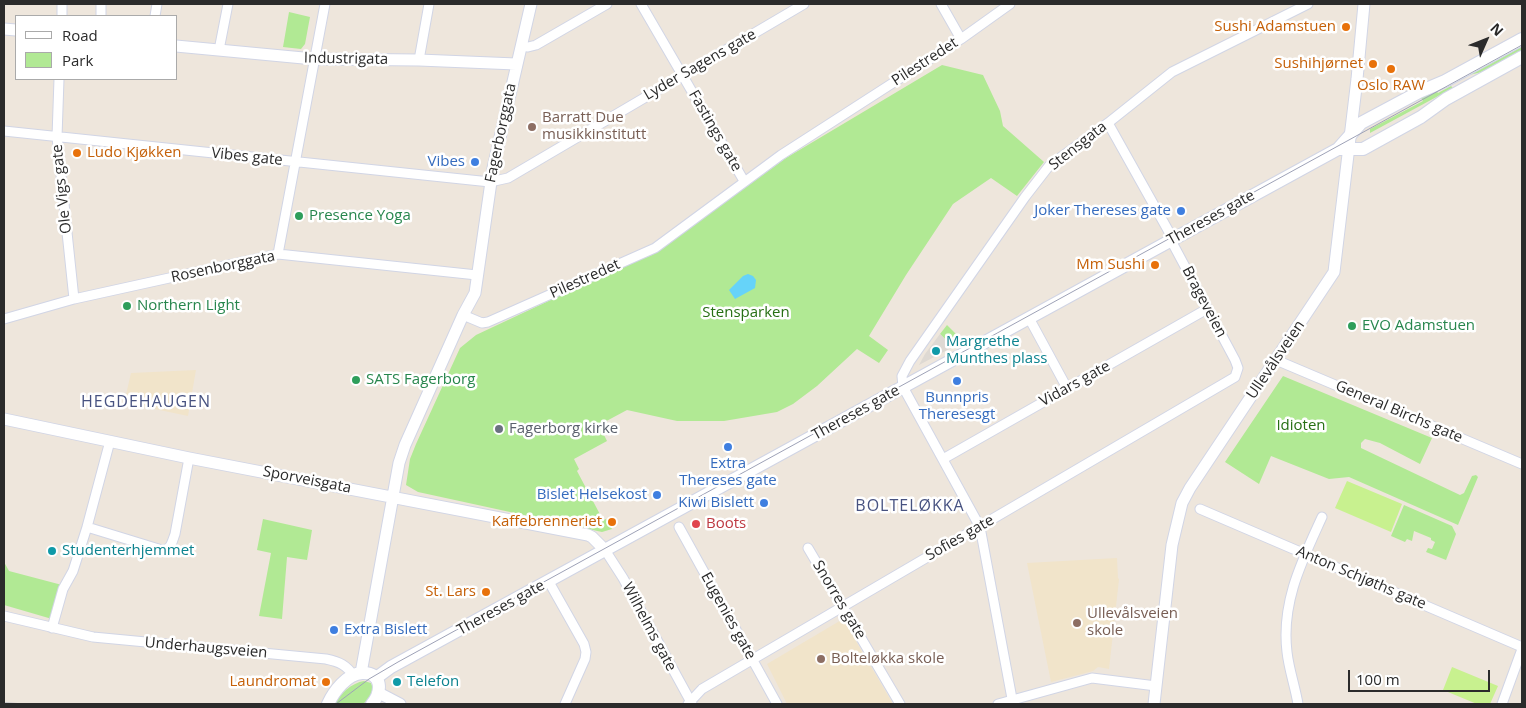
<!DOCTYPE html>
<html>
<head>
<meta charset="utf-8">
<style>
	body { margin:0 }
	#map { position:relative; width:1526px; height:708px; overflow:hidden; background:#eee6dc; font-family:"Open Sans",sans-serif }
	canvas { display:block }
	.frame { position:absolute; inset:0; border:5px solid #2b2b2b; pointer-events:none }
	.legend { position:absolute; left:15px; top:15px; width:162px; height:65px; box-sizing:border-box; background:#fff; border:1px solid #aaa; margin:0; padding:6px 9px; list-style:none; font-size:15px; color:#2b2b2b }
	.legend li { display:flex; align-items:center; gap:10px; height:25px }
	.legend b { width:25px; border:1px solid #aaa }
	.north { position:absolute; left:1461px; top:15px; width:50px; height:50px; -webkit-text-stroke:4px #fff; paint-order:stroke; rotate:46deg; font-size:14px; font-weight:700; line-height:20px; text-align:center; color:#2b2b2b }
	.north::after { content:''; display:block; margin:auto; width:18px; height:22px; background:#2b2b2b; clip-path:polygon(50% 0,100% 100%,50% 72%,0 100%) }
	.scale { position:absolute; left:1348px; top:670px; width:142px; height:22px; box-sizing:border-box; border:2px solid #2b2b2b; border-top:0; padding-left:6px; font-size:15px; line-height:18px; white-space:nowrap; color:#2b2b2b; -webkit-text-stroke:4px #fff; paint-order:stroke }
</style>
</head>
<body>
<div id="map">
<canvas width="1526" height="708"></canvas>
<div class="frame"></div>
<ul class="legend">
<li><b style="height:6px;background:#fff"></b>Road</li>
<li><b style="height:14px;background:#b1e994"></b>Park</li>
</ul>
<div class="north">N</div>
<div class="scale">100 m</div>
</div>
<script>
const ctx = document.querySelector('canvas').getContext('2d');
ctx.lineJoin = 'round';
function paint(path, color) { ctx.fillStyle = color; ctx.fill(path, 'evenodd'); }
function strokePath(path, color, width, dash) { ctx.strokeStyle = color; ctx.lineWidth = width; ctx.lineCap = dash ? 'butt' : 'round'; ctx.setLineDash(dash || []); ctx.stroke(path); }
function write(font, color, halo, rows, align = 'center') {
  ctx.font = font + ' "Open Sans",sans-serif'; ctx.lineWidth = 5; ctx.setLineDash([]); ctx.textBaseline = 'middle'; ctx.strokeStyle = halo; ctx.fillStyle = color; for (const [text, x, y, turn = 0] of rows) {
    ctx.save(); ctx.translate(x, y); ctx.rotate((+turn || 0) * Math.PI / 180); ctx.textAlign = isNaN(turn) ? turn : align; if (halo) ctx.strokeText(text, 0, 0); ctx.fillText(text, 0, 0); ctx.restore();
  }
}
const education = new Path2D(`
	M196,370L188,416L131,404V400L125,399L131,373Z
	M1117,558L1118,578L1119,579L1109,669L1098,667L1093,671L1051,682L1027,563Z
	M843,619L893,704H787L767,664Z`);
const green = new Path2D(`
	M289,12L310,17L305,44L301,49L283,47Z
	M1522,42V54L1484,75L1482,72L1469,75L1463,79L1461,77Z
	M942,65L983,75L1000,111L1003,126L1044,162L1017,196L991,178L953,204L906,275L869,336L888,350L879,363L857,349L817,386L793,404L777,412L724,421H677L627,410L599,425L607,441L574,459L579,469L577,471L603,520L606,519L612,529L602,532L418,492L406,485L410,459L416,444L460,348L476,335L623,266L652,255L786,158Z
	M1451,86L1453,88L1370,133V129L1423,101L1421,98L1435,89L1438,93Z
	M947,325L963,341L953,347L940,334Z
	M1283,376L1432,438L1420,464L1380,443L1365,439L1361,443V448L1460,495L1464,493L1472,476L1476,475L1478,477L1458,525L1349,477L1329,479L1271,456L1259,484L1225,462Z
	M1404,505L1452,526L1456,534L1446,560L1426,552L1428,548L1432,549L1435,542L1431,540V538L1414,531L1412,541L1407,539L1405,542L1391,536Z
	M263,519L312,530L307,560L287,557L282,619L259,616L271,553L257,550Z
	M4,562L9,571L62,585L52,619L4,605Z
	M364,681L371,683C375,691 369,699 363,704H335C340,693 352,683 364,681Z`);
const pitch = new Path2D(`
	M1347,481L1402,504L1391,532L1335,508Z
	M1452,667L1498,686L1490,704H1477L1443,690Z`);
const plaza = new Path2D(`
	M940,334L953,347L919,365L925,354Z`);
const water = new Path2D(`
	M748,274L753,276L756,280L755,288L735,299L729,290L743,276Z`);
const minor = new Path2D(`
	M641,4L744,181
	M941,4L961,39
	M62,16V4
	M101,16V4
	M155,16L157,4
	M521,46L528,47L536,45L607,4
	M219,50L228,4
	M419,60L429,4
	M59,79L57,137L74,299
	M4,131L490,182L508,178L804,4
	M278,254L325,4
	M463,315L482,323L488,322L655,248L781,155L961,39L1010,4
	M1029,318L1067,388
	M4,319L74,299L278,254L477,275
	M1276,360L1522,464
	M110,441L87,527L162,550C171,550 172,542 175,534L189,458
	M943,459L1207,309
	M1200,509L1522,647
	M679,527L777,704
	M808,548L900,704
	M605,550L623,578L692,704
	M549,582L584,644L586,652L585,659L565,704
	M4,616L93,637L326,659C340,662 346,665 354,676
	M52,628L63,589L73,571L87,527
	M688,704L702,689L1235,377L1238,368L1235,360L1174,246L1169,232L1108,123
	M998,704L1092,678L1156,686
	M1013,704L980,527L903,387L902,376L910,361L1025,197L1049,166L1108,123L1172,72L1308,4
	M1298,704C1295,686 1289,670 1287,652C1281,602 1302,561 1322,517
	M1502,704L1522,649`);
const tertiary = new Path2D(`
	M4,29L16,30
	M176,46L314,59L419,60L516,64
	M4,419L189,458L588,535L592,537L605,550
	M361,673L399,463L405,445L463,315L475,293L493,168L531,4
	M379,693L400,704
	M1154,704L1172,545L1182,503L1190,488L1334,272L1357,79L1364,4`);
const secondary = new Path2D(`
	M1338,149H1363L1421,117L1446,99L1522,57
	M376,678L391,667L1338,149L1361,123L1419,92L1445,81L1522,39
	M328,704C334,691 347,674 362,673C383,672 382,692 372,704`);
const tram = new Path2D(`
	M4,703L31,704
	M336,704L369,679L398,662L1522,45`);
const markers = [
	[1346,27,5,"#e8710a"],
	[1373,64,5,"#e8710a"],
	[1391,69,5,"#e8710a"],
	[532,127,5,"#8d6e63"],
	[77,153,5,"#e8710a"],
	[475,162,5,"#3f7fe0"],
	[1181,211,5,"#3f7fe0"],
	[299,216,5,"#2e9e5b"],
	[1155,265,5,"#e8710a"],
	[127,306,5,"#2e9e5b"],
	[1352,326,5,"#2e9e5b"],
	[936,351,5,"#0f9aa8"],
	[356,380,5,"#2e9e5b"],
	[957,381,5,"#3f7fe0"],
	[499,429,5,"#6b7280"],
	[728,447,5,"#3f7fe0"],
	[657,495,5,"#3f7fe0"],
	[764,503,5,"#3f7fe0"],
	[612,522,5,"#e8710a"],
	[696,524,5,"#e0444e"],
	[52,551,5,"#0f9aa8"],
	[486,592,5,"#e8710a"],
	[1077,623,5,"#8d6e63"],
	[334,630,5,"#3f7fe0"],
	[821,659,5,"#8d6e63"],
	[326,682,5,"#e8710a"],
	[397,682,5,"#0f9aa8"]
];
const foodNames = [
	["Sushi Adamstuen",1336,27],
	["Sushihjørnet",1363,64],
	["Oslo RAW",1391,86,"center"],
	["Ludo Kjøkken",87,153,"left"],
	["Mm Sushi",1145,265],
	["Kaffebrenneriet",602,522],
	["St. Lars",476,592],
	["Laundromat",316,682]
];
const streetNames = [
	["Industrigata",346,59,1],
	["Pilestredet",925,62,-33],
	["Lyder Sagens gate",700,65,-30],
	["Fastings gate",715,131,60],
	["Fagerborggata",501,133,-78],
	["Stensgata",1078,146,-38],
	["Vibes gate",247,157,6],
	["Ole Vigs gate",62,189,-96],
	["Thereses gate",1211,218,-29],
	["Rosenborggata",223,267,-12],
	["Pilestredet",585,279,-24],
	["Brageveien",1204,302,62],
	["Ullevålsveien",1276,360,-56],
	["Vidars gate",1075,384,-29],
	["General Birchs gate",1399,412,23],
	["Thereses gate",856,413,-29],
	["Sporveisgata",307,480,11],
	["Sofies gate",960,538,-30],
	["Anton Schjøths gate",1361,578,23],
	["Snorres gate",839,600,59],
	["Thereses gate",501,608,-29],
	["Eugenies gate",728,616,61],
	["Wilhelms gate",649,627,62],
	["Underhaugsveien",206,648,5]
];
const educationNames = [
	["Barratt Due",542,118],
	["musikkinstitutt",542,135],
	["Ullevålsveien",1087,614],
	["skole",1087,631],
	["Bolteløkka skole",831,659]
];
const shopNames = [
	["Vibes",465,162],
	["Joker Thereses gate",1171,211],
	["Bunnpris",957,398,"center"],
	["Theresesgt",957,415,"center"],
	["Extra",728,464,"center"],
	["Thereses gate",728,481,"center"],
	["Bislet Helsekost",647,495],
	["Kiwi Bislett",754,503],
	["Extra Bislett",344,630,"left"]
];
const leisureNames = [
	["Presence Yoga",309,216],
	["Northern Light",137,306],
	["EVO Adamstuen",1362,326],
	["SATS Fagerborg",366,380]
];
const parkNames = [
	["Stensparken",746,313],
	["Idioten",1301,426]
];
const cultureNames = [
	["Margrethe",946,342],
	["Munthes plass",946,359],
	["Studenterhjemmet",62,551],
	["Telefon",407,682]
];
const worshipNames = [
	["Fagerborg kirke",509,429]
];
const healthNames = [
	["Boots",706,524]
];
const neighbourhoodNames = [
	["HEGDEHAUGEN",146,402],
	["BOLTELØKKA",910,506]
];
paint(education, '#f1e4ca');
paint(green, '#b1e994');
paint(pitch, '#c8f18f');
paint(plaza, '#ded9d3');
paint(water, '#66d3f9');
strokePath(minor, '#d1d5e5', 11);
strokePath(tertiary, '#d1d5e5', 13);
strokePath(secondary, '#d1d5e5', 14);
strokePath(minor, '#fff', 9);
strokePath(tertiary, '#fff', 11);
strokePath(secondary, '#fff', 12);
strokePath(tram, '#9ea2b7', 1);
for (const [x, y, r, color] of markers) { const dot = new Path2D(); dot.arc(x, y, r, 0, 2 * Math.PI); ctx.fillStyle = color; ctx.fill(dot); strokePath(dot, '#fff', 2); }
write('15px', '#c56008', '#fff', foodNames, 'right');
write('15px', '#2b2b2b', '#fff', streetNames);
write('15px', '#785e54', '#fff', educationNames, 'left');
write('15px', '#366cbe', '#fff', shopNames, 'right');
write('15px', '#27864d', '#fff', leisureNames, 'left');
write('15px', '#276f14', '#fff', parkNames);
write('15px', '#0d838f', '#fff', cultureNames, 'left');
write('15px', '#5b616d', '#fff', worshipNames, 'left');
write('15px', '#be3a42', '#fff', healthNames, 'left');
ctx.letterSpacing = '1px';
write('16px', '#475280', '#fff', neighbourhoodNames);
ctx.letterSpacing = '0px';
</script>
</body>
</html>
